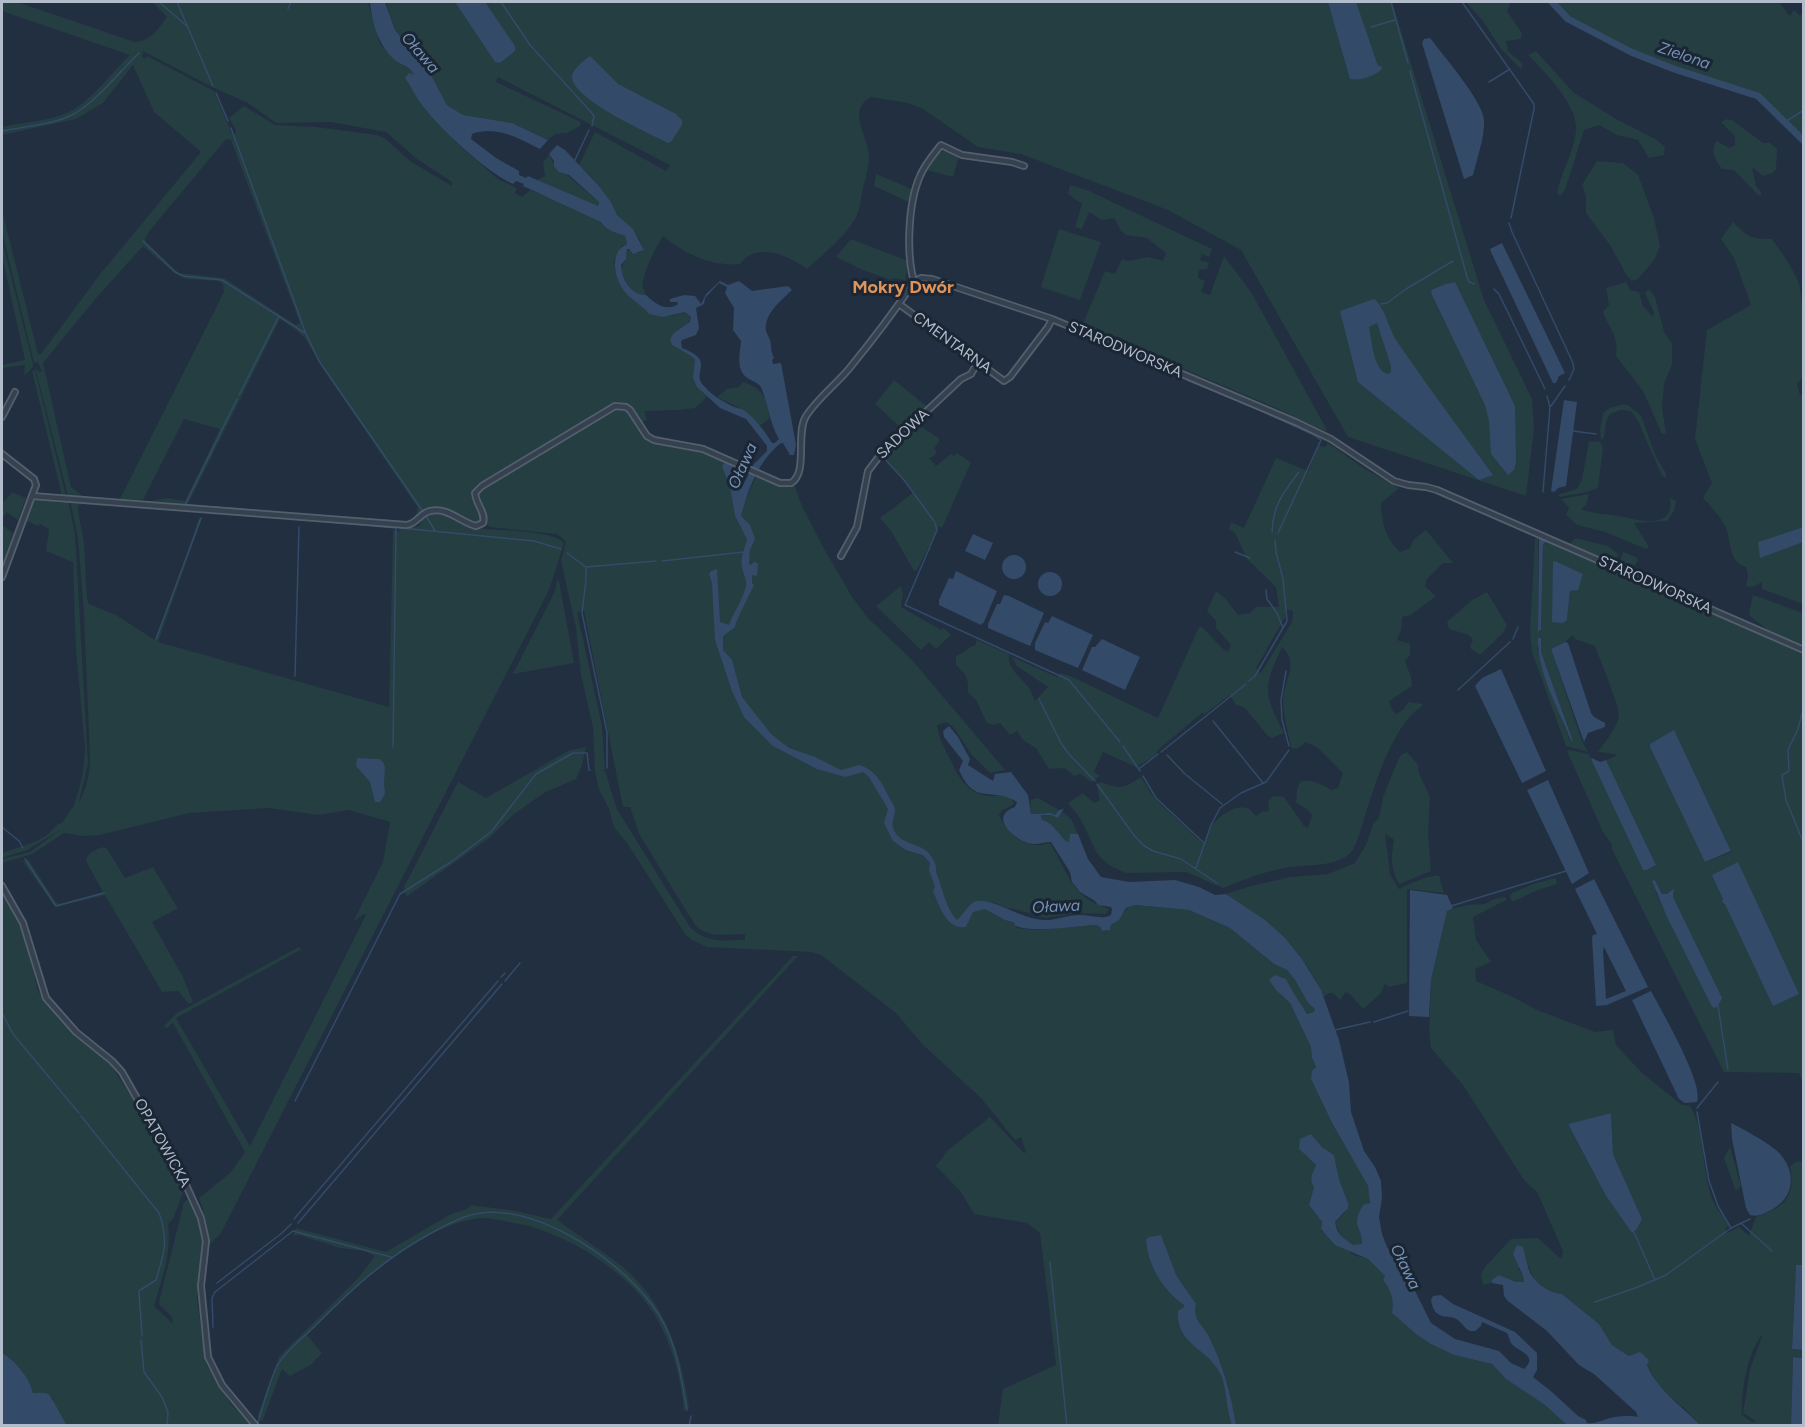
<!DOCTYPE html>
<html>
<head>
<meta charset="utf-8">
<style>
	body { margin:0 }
	#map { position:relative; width:1805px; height:1427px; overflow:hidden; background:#222f40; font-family:Figtree,sans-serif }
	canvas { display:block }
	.frame { position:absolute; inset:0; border:3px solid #b2bccb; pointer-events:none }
</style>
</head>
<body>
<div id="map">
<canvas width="1805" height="1427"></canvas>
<div class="frame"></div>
</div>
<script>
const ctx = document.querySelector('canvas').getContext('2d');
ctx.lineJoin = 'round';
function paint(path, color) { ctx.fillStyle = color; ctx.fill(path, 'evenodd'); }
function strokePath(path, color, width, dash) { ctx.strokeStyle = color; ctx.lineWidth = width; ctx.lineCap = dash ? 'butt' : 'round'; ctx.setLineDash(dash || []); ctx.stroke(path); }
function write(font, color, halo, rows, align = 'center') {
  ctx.font = font + ' Figtree,sans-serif'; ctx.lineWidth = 6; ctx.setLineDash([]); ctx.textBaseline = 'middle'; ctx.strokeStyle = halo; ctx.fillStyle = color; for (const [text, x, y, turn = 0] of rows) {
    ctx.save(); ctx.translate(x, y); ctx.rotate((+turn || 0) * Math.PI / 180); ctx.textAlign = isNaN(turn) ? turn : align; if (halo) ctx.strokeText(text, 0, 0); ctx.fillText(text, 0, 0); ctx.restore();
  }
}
const green = new Path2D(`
	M2,2H17L135,42C151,41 158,29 167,17L152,2H368L380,44L397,62L412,70L414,75L406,80L422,105L461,147L498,179L511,185L517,189L515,193L522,197L530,190C550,199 584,209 601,222C613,232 609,231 625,236L627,244L622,246L614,262C616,272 619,287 627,294C635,301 643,306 649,314L671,316L685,312L691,317C689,326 681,329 674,333L672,345L691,356L695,361C696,382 692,380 707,397L695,408L679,410L644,411L647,420L641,422L629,407L616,401L489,477L471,493L472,499L481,516L479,523L475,524L438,509H424L415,520H411L416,514L418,508L325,372L305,338L295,329L280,319L188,504L152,501L167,498L185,501L220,429L184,419L143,500L120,499L224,292L223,284L219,281L186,279L173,272L143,246L97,297L43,363L71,487L85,498L68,496L35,367L39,372H42L38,362L34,363L2,232V210L38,354H41L101,273L201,152L154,112L133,65L103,103L76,119L2,135V127C23,122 51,121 71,111C94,98 111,73 130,55L2,11ZM143,51L212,87L248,103L276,123L331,122L386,132L417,159L452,182V186L410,161L386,139L377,135L316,127L275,125L244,106L229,118L236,130L234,138L214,91L147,56L146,59L142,57ZM226,139L231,140L300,323L296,325L224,278L179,273L146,242L145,238L151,229Z
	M386,2H1392L1484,300L1532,399L1534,429L1526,496L1348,437L1241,250L1168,210L1021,154L978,147L923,109L908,103L871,97C846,111 868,135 869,156C869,167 866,177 863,188C861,197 860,211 855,219C843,239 823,254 807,269C787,255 758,241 740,264C712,267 685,254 663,236C653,252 646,267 642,285L646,295C630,295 625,282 621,268L626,259L627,250L638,253L643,250C639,229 625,228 616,213C605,194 596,181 579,165L595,132L666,171L670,165L498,77L496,82L581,122L580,126L567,133L555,134L548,140L512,123L463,115L447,105L430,73L395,30Z
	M1466,2H1511L1507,11L1522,33L1521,39L1506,41L1508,51L1523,64L1521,69L1501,49L1483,21Z
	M1553,2H1779L1790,16L1794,10L1800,16L1803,11V138L1757,95L1639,54L1570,19Z
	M1536,51L1574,93L1618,120L1657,140L1665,147L1664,155L1649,158L1638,140L1617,135L1599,125L1584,130L1565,190L1560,196L1557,193C1561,172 1575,150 1576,129C1577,104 1544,71 1528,55Z
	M1727,119L1732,120L1763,143H1770L1777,149L1776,170L1772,173L1763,176L1752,167L1756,186L1761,192V195H1758L1734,170L1722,169C1716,161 1709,151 1717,141L1729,148L1735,145V136L1721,122Z
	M946,150L959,156L953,177L926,170L939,153Z
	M549,154L554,164L599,202L598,207L537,180L545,176L543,163Z
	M1597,161L1623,163L1638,175L1654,218L1660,246L1655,259L1638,279L1632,281L1627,276L1610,245L1586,213V197L1582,185Z
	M876,174L914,190L911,203L874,186Z
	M1070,185L1089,191L1212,249L1209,257L1202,254L1200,260L1209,263L1207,269L1199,270L1198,278L1205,281L1201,292L1210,295L1224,256L1251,292L1327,430L1325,431L1276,408L1082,326L1105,271L1115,274L1122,259L1128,261L1149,257L1163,261L1166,253L1147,238L1126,235L1121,231L1114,218L1102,220L1089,212L1082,229L1075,227L1082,204L1068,194Z
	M1733,222C1748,237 1751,239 1772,239C1782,253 1793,268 1799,284C1805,312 1803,347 1803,377L1797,384L1800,395H1804L1803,527L1758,542L1790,545L1803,542V604L1762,589V582L1752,587L1746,586L1748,576L1746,567C1726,561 1733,538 1724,524C1718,514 1710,506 1703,498L1712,483L1695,439L1707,330L1751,305L1734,258L1721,239Z
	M1059,229L1101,242L1080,300L1041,287Z
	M851,239L908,261L905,282L904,280L892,278L891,280L863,270L836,257Z
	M2,240L33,364V367L24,376L25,365L2,368V365L25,360L2,256Z
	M1626,282L1630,290L1639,292L1643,306L1653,317L1654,312L1645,293L1649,289L1655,297L1664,332L1672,344V364L1664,384L1662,407L1666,433L1662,434L1643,391L1616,356C1619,335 1609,329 1603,312L1609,305L1606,288Z
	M35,370L66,496H62L32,371Z
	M894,380L929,408L904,431L875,404Z
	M743,382C765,389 766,399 770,419L759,426L741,409L717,397L727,389L739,387Z
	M1623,404L1629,406L1641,416L1656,457L1666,473V478L1662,476L1638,421L1631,411L1620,410L1610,414L1606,422L1604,437L1601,440L1600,430L1603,413L1610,408Z
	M617,407C636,413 637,435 655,443C667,447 682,446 694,448L697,451H703L726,460L722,466L731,492L746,499L757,474C769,480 780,488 794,484L802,506L822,545L852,597L868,618L913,661L1005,770L990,773L971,754L954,728L947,722L937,725C939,739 945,749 951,761C963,787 975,800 1006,795L1014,802L1013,805L1002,810L999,815C1008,836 1027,850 1050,843C1069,874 1071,897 1109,909L1106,914L1077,913L1045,918L1011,908L1009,909L992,902L989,910L1005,920L1016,923L1017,928L1036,930L1096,925L1100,927L1102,931L1109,930L1111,925C1122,920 1121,909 1134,905L1189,910L1230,928L1274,964L1287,970L1295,980L1308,1003L1315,1009L1314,1012L1307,1014C1303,1008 1286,980 1281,977L1277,991L1290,1003L1311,1047L1312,1058L1316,1067L1311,1079L1332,1123L1368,1186L1370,1197L1369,1205L1360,1210L1362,1245H1353L1341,1236L1335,1223L1344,1213L1348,1203L1339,1179L1334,1155L1322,1147L1311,1134L1299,1149L1316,1165L1312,1174L1314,1187L1309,1205L1322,1222L1321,1230L1354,1255L1368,1259L1385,1276L1383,1280C1392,1291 1394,1299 1392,1313L1417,1335L1431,1344L1454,1355L1492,1364L1506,1379L1545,1405L1567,1425H998L1003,1389L1056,1365L1040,1233L1027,1223L974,1214L961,1192L936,1166L948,1150L990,1117L1024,1153L1026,1152L1021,1137L1015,1140L981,1098L923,1045L896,1013L821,955L812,952L707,947L692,940L685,934L627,843L614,827L609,809L599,789L595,772H598L595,771L593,727L581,675L576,628L561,561L566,541L557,534L490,527L486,524L485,513L477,497L480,492ZM584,611L623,807H630L639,834L695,925C709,939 727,934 745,934V940C723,940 707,944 690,927L617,809L605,771H601L605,770L602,726L577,612Z
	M917,424L939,438V442L934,449L937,451L934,456L929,458L936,466L951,454L954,456L957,453L971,462L942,528L939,526L917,570L914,571L891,531L880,518L914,492L882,456Z
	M1589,441L1600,442L1603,448L1598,488L1587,492L1559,497L1558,495L1577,489L1582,479Z
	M1328,443L1365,469L1399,488L1381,503C1381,521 1386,540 1400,552L1410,548L1414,539L1426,530L1453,563H1443L1427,579L1425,586L1436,596L1411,615L1402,617L1401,630L1397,640L1410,644V655L1405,661L1411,677L1412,686L1389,701L1392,710L1396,714L1403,710L1408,702L1422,704V706C1393,724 1374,787 1364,819C1360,830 1357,849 1347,856C1329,868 1304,864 1284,868C1263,872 1243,880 1223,888L1186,872L1127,873C1093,861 1097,849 1082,822C1079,816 1073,809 1068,803L1083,793L1094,803L1100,800L1097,786L1100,782C1121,789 1121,790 1141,777L1154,798L1204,845C1207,839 1208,832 1211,827C1217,817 1237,802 1249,809C1252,811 1253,814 1256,816L1262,812L1269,811L1268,802L1273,796L1284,797L1304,826L1308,828L1312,815L1307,809L1296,803L1297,789L1300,782C1311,778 1322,785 1332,790L1338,788L1343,773L1318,748L1306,742L1298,748L1293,749L1291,747C1288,732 1283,715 1283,700C1284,679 1300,665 1282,647C1263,689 1263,692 1284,733L1272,738L1267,735L1244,707L1236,705L1230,695L1205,714L1202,713L1160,748L1153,757L1136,767L1103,752L1094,772L1100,776L1091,782L1081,774L1074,776L1065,768L1049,769L1036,748L1023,740L1017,731L1010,735L1000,723L994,725L987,723L976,700L968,693C969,679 966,674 956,665V656C964,653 967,648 975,645L977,640L1009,654C1007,669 1021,677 1029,688C1031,691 1033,697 1035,701L1048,687L1017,666L1012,657L1057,677L1060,673L1070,676L1158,718L1199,627H1202L1223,649L1228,652L1231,645L1216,628V621L1207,611L1216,591L1226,599L1238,615L1250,613L1256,607H1279L1276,587L1247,559L1235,533L1229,529L1231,522L1244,528L1276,458L1308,471L1319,446L1325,447ZM1285,609L1293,611L1292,622L1261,673L1256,668L1285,617Z
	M12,492L26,498L18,520L7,512L2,519V504Z
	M1589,494L1586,505L1581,509C1593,514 1606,514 1619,516C1637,520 1676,531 1670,498L1676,501L1674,511L1667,521L1634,523L1649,547L1646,549L1605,532L1577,525L1566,515L1569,508L1561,499Z
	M35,500L64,503V500H68L75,534L88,763L79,802C87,788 90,774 90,757L84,614L78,538L70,501H84L87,503L78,505V510L84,544L87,599L89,604L116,615L155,640L183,567L199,518H202L158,642L389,707L393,530L399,531L400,527L419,526L424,516C444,505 458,525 477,528C497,531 551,529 564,543L549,590L221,1233L210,1244L207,1245C209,1228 205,1214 199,1198L231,1172L245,1152L173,1023L167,1028L164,1026L177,1013L299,947L302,949L176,1018L250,1146L366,915L364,914L353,922L383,862L390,822L349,810L318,815L269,808L189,813L100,835L83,836L64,833L32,854L2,863V859L30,852L60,830L27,850L2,858V853L37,841L47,835L58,824L62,823L73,807L78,793L83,773L85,749L76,650L73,562L46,551L49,529L40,524L39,526L26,521Z
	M2,525L13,533L2,568Z
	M1538,537V631L1541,630L1543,545L1546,541L1803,653V1083L1799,1073L1724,1072L1612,849V845L1603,832L1567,751L1570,750L1589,754L1643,870H1647L1656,865L1606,760L1616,756L1615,754L1598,752C1606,740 1615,731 1619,717C1621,709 1599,658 1595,646L1575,639L1573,635L1565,642L1551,649L1582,741L1588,752L1566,746L1532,652L1530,632L1535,539ZM1554,561L1572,590L1570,591L1567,620ZM1541,639V652L1573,741H1570L1541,662L1537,648ZM1674,731L1730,848L1731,852L1706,862L1678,805ZM1655,880L1662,894H1667L1673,888L1672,897L1711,1005L1658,898L1653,882Z
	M1575,538L1608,546L1618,554L1615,565L1569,545Z
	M1623,552L1636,557L1638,561L1633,568L1637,571L1635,574L1618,567Z
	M557,580L559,581L574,663L513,674L555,591Z
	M901,586L903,594L901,607L941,630L944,628L951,635L936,649L929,642L921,650L876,606Z
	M1487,592L1507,625L1504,632L1480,655L1471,649L1470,645L1473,640L1469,635L1449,629L1447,622L1472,600Z
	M1753,595L1803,613V647L1769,631L1750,616L1749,613Z
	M586,747L582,765L576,779L544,793L514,814L489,838L406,897L404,887L458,782L486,798L568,751Z
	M1407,752L1418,765L1419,773L1430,797L1428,834L1431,871L1399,884C1390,866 1391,859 1394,840L1385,833L1390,874L1399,889C1406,885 1431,874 1439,876L1444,893L1407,889V983L1389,987L1385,984L1381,993L1363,1009L1351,995L1346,992L1340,1000L1333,993H1329L1323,997C1305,950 1267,920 1226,894L1248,887L1290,877L1328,874L1355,863L1367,843L1373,824L1379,818L1383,797L1399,758L1402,754Z
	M1038,798L1059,810L1055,815L1051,813L1031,814L1030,800Z
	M1063,812L1071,819L1078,834L1073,835L1069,842L1064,840L1056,829L1042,821L1041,815H1051L1058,818Z
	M104,847L107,849L125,878L153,867L177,907V909L152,922L183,977L193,1002L189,1004L178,991L162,992L105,895L55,907L22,860L26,862L28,859L55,901L59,904L103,892L86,861C88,852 96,849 104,847Z
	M1556,878L1557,884L1535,891L1513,902L1510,898L1512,893L1536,883Z
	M2,890L12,905L26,941L38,991L66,1025L109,1062L148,1122L184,1190L173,1219L168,1224C172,1252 162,1279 154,1306L173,1324L172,1317L159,1304L160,1298L184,1202L189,1198L196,1211L203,1235L197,1299L206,1364L231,1404L252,1425H67L58,1414L53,1398L40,1393H33C30,1378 14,1359 2,1353Z
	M1506,897V900L1473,917L1476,940L1491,962L1475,969L1476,981L1513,997L1537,1010L1595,1032L1613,1030L1616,1045L1642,1073L1682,1105L1690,1106C1706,1131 1701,1174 1714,1203C1718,1211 1725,1217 1729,1226L1725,1229L1727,1233L1739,1227L1749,1236L1756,1217C1784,1207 1796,1198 1790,1166L1798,1161L1803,1162V1265H1796L1792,1349L1803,1350V1358L1793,1357L1791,1425H1700L1687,1411L1660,1388L1647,1365L1635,1355L1629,1356L1612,1345L1599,1324L1562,1294C1547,1294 1531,1280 1529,1266L1518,1268L1523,1276L1524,1282H1516L1499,1275L1492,1283L1483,1285L1481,1274L1485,1267L1511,1239L1538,1238L1561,1259L1563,1251L1537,1192L1524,1180L1463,1085L1431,1048L1429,1030L1431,980L1447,910L1467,905L1485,904L1494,899ZM1611,1113L1613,1154L1642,1219L1637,1229L1632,1233L1606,1196L1568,1124ZM1763,1334L1750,1369L1743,1413L1756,1421L1752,1422L1742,1415C1741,1392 1747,1352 1763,1334Z
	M793,956H798L557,1220C579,1236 603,1251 624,1268C665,1302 682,1356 689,1407L683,1411C684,1402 682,1393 680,1384C676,1360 666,1333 653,1312C625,1269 560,1229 509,1222C498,1220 485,1216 473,1219C413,1231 348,1292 307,1335L322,1353L312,1364L290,1376L282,1369L262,1422L257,1417L279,1357L358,1278L375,1256L364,1251L340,1248L299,1235L293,1236L296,1228L386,1252L451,1214L467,1209L471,1205L516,1211L551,1219Z
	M1730,1147L1741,1186L1736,1191L1724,1158Z`);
const water = new Path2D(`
	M370,2H385L395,30L430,73L447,105L463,115L512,123L548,140L540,149C519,139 497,125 472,134L471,139L496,158L519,171V175L526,178L528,176L598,206L599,202L569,175L559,172L554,166V161L549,154L557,145L565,150L598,185L611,202L617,215L633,229L644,250L633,254L629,249H627L626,259L621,265C622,279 630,295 646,295C656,304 664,311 677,305L678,302H670V299L684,295L695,296L701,304L706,294L720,281L728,285L739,281L752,291L788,286L792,290C781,301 764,313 766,331C767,334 769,337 770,340C772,347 770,350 774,358L772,360L773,364L781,363L796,445L794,455H790L783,443H781C759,460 748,489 741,516L750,525L755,539L750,550L749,564L751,565L754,562L758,563L757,576L752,575V583L754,585C750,594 736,620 735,627L723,636V650L732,660L742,697L771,734L789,748L815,757L841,770L859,765C876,770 882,783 889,797C891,802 895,805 895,810C895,816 891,822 893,828C901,849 924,839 934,861C937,866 935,869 937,874C942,888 946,909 957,920C963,916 969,902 977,901C995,899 1021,919 1043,920C1055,921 1067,915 1080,915C1090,915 1103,920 1111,915L1112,909L1111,907L1098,905L1095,901L1080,892L1072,882L1070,872L1051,842C1043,842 1036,846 1028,843C1012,838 989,816 1015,807L1017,802C992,786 975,807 959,770L963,761L944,737L943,731L949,726L958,737L970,759L968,765L993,781L995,774L1011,772L1028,795L1031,814L1051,813L1055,815L1059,810L1064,809L1058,818L1051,815H1041L1042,820C1053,822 1058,834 1066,841L1069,842L1070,834H1078L1088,859L1101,877L1129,882L1175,880L1199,887L1215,895L1226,894L1265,920L1285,938L1302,959L1321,990L1339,1040L1349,1083L1351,1112L1364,1151L1375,1167L1381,1181L1382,1198L1379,1217L1382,1234L1387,1247L1405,1271L1431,1323L1455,1339L1499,1351L1511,1363L1524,1369C1540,1355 1516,1351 1511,1343C1509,1340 1509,1336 1507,1333L1482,1322L1481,1326L1475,1331H1470C1464,1328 1464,1325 1459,1321C1450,1312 1435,1324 1431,1300L1433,1296L1441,1295L1453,1304L1515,1332L1537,1353V1370L1533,1377L1552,1392L1578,1416L1586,1420L1587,1423C1596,1424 1599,1421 1607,1419C1615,1416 1630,1415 1638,1417L1636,1412L1594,1374L1579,1365L1547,1331L1508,1301L1504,1296L1503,1285L1492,1283V1280L1499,1275L1516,1282H1524L1523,1276L1513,1254L1517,1245L1523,1247C1525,1255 1528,1271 1532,1276C1538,1285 1552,1294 1562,1294L1599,1324L1612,1345L1629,1356L1640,1352L1649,1360L1647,1365C1658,1391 1681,1405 1700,1425H1567L1545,1405L1506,1379L1492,1364L1454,1355L1431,1344L1417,1335L1392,1313C1394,1299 1391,1290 1383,1280L1385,1276L1368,1259L1335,1245L1321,1229L1322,1222L1309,1205L1314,1187C1309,1179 1312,1174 1316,1165L1299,1149L1300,1139L1311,1134L1322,1147L1334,1155L1339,1179L1348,1203V1208L1335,1222L1337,1230L1341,1236L1353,1245L1362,1244C1362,1225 1350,1227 1363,1205L1370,1203L1368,1186L1332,1123L1311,1079L1312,1071L1316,1067L1312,1058L1311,1047L1290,1003L1277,991L1269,980L1275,975L1286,979C1292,992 1300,1002 1307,1014L1314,1012L1315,1009L1308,1003L1295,980L1287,970L1274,964L1230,928L1189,910L1135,905L1126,908L1119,920L1111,925L1110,930L1102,931L1100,927L1096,925C1077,926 1029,934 1014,925L1015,923L1005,920L985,909L973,912L966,927C946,930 939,905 933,891L935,887L929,870L930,863L923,855L906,850L893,841L884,823L888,809L869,777L863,772L845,777L817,769L773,746L744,717L732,691L715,640L712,583L709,574L711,571L717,569L720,622L729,625C734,611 743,600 746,586C747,579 743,574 742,567C740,558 745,548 747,539L735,516L731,492L722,466L725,462C735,466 737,468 736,479L743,485L754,464L767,451V446L746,419L720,408L697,387L693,378L695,360L691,356L672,345L670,339L674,333L690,322L691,317L685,312L663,317L649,314C642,305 631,300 624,291C614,277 609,252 627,244L625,236C615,232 608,232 601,222L523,186L524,184L516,181L513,184C485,171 441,130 422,105C416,97 411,87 405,78L409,73L414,75C410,66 403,66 396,61C379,47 372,24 370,2ZM719,283L727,287L725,293L734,308L733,330L741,341C740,354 735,371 749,379C754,382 757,382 761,387C768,404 770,424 779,439L775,443H772C766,433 755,418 745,411C741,408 736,408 732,406C722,401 712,395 705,387C689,372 718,362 682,348L681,342L682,340L696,335L699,328L696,308L704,304L705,298Z
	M455,2H485L515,46V51L500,63L495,62Z
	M1328,2H1356L1378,66H1381L1382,69C1374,76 1361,81 1350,79Z
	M1430,38C1442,54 1483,101 1484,120C1485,137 1477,158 1473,175L1464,179L1422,43L1424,39Z
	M590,56L618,84L676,114L682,120V125L671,142L668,143C649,133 573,100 572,77C572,70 584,60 590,56Z
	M1502,243L1565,373L1559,376L1556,383H1553L1491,252L1490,249Z
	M1455,282L1515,406L1516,461L1514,470L1508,475L1491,454L1489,421L1485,405L1432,295L1431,290L1446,284Z
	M1374,299C1385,306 1389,331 1398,343C1429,388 1461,431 1493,475L1479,480L1358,382L1340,311ZM1377,323L1391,366V372L1388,374C1373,370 1372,341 1369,327Z
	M1564,400L1577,402L1566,486L1558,488L1554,492L1551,491Z
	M1803,527V542L1760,558L1758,542Z
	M973,534L993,543L985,560L965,551Z
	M1539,538L1546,541L1543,545L1541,630L1538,631Z
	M1002 567a12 12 0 1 1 24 0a12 12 0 1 1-24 0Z
	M1555,561L1583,574L1578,590L1570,591L1567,620L1563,623L1552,622L1553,562Z
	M956,571L997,591L984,622L981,625L939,605V600L949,578L953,579Z
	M1038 584a12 12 0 1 1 24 0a12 12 0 1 1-24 0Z
	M1004,595L1009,596L1044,613L1030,646L988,628V624L997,604H1000Z
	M1052,616L1093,635L1078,668L1035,650V643L1045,622L1048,623Z
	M1538,638H1541V652L1573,741H1571C1559,709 1537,673 1538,638Z
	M1102,639L1140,657L1125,690L1082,670L1092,647H1095Z
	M1565,642L1568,643L1591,713L1594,717L1605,723V727L1588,733L1584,742L1551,649Z
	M1501,669L1546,771L1522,783L1475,686L1482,678Z
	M1674,730L1731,851L1705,862L1650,747V744Z
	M357,758L379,759L383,762L385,767L384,784L385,794L380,802H375L370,782L356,766Z
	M1592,758L1600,762L1606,760L1656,865L1647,870H1643L1591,759Z
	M1548,780L1589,873L1572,884L1527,790Z
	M1738,862L1799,994L1773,1006L1725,904L1722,902L1723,899L1712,875Z
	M1594,879L1648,987L1607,1005L1596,1006L1592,938L1593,935L1597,934L1575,889ZM1604,947L1626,991L1606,999L1603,951Z
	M1655,880L1662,894H1667L1674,888L1673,897L1722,998L1718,1006L1714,1008L1711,1005L1666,915L1652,881Z
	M1410,890L1447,895L1453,908L1447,911L1431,980L1429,1017L1409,1016Z
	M1651,991C1661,1010 1705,1085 1697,1102L1685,1103L1679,1099L1632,1000Z
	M1611,1113L1613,1154L1642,1219L1637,1229L1632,1233L1606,1196L1568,1124Z
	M1731,1123C1741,1128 1775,1146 1781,1155C1798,1176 1793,1201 1767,1212C1761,1215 1757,1217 1750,1215L1746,1208L1732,1139Z
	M1161,1235L1176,1275L1196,1304C1192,1321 1203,1324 1209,1337C1223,1365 1231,1395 1236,1425H1232L1231,1422C1226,1407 1227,1389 1221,1375C1208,1347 1176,1346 1178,1311L1184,1307V1305C1163,1290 1148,1266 1146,1240L1149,1237Z
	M1796,1265H1803V1350L1792,1349Z
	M2,1353C14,1359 30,1378 33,1393C37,1393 44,1392 48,1394C52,1396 62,1419 67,1425H2Z
	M1793,1357L1803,1358V1425H1791Z`);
const stream = new Path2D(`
	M159,2L188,27
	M177,2L213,86
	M501,2L530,45L591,112L594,116L592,126
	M1391,2L1408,63
	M1462,2L1534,104V109L1511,218
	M288,9L291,2
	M1371,27L1395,20
	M1410,71L1467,277L1469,282L1474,284
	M1489,82L1510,69
	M216,93L228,121
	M1785,122L1804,110
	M231,128L306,334L319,361L422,510L416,518
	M2,131C23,127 56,124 74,114C99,99 118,73 139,53
	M574,162L589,130
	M1509,223L1512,232L1573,363L1574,369L1569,380
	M143,241L175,272L183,276L222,280L305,333
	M1494,289L1499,294L1545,389
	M1381,304L1387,303L1406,289L1453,261
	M1187,380L1250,406
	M239,395L279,316
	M1551,406L1565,386
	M1268,414L1314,435L1321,440L1278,533
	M1573,431L1596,434
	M882,456L904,480L934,521
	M1543,492L1550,407L1547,396
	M226,508L185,505L237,399
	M230,508L305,515
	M243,515L294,519
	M309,515L407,522
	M426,516L435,531
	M299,519L396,528L393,747
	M935,523L937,530L905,605L1069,680L1120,742
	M401,528L534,541L561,549
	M1272,532C1273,505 1283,493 1299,472
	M1235,552L1250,558
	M567,553L586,567L656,561
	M662,561L744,552
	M586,567V580L582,613L607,732V768
	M1266,590L1267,599L1277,613L1283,628
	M156,639L201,518
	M1513,639L1518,627
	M1286,671L1281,700L1282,720L1289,746
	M295,676L299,527
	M1249,681L1255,676L1287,621L1283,579L1276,552L1275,540
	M1458,690L1510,642
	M1039,699L1061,743L1068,753L1095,781
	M1804,706L1798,729L1788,750L1789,771L1782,775L1786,800L1804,844
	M1213,721L1263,783
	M1123,746L1140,771
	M1161,752L1246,684
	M1167,755L1185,774L1222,804
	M1140,768L1158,754
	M1143,776L1156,798L1204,843
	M1097,784L1133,834L1143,845L1153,851L1181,859L1217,883
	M2,827L19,841L23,848
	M25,859L56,906L104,893
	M1196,868L1211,825L1220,808L1241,793L1266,782L1289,750
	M1451,906L1566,871
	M501,977L505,973
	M505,981L520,963
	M1718,1006L1728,1070
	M2,1013L13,1034L79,1113
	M1374,1022L1408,1011
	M1335,1030L1370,1022
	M295,1101L400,894L451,862L491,832L536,774L573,753H587L589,770H590
	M1697,1108L1718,1082
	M1697,1112L1709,1181L1718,1206L1731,1228
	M81,1116L159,1213C169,1240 164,1254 156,1280L139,1291L142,1336
	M294,1219L498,981
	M298,1223L502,984
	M1742,1224L1772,1251
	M1634,1232L1655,1280
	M1050,1262L1067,1426
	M217,1283L282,1233L291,1224
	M1595,1302L1638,1287L1666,1275L1731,1228L1750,1219
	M213,1327L212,1298L215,1292L293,1231L391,1257
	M141,1340L144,1372L162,1397L168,1412L167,1426
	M258,1422C264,1404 269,1382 277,1366C285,1351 303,1338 315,1326C354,1287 386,1257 435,1231C450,1223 465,1215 481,1213C542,1205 628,1265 659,1315C677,1344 681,1378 687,1410
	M689,1426L691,1416`);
const river = new Path2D(`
	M1552,2L1568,19L1631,52L1674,69L1758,96L1804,141`);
const minor = new Path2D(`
	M914,282L921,278L932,279L1052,319L1298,423L1331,439L1394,481L1408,485L1426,487L1437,490L1804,650
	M899,304L1004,381L1010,377L1048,327L1052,319
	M2,417L15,392
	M2,454L34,479L36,485L2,577
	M32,496L406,525C417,524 420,513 430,511C448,507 460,522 476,526L483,523C486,512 476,505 475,493L482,486L615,406L626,407L630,410L647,436L654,440L703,449L780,483H791C808,473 796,436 805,418C813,403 836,384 848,370C871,342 894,312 914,282C906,254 908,203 920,176C925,164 933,155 941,145L962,155L1012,162L1024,166
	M841,556L857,527L868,471L881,454L961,379L971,374L978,362
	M2,886L23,923L46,998L76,1032L112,1061L122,1072L186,1185L201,1218L206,1241L201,1286L208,1357L222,1385L256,1426`);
const streetNames = [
	["CMENTARNA",952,343,36],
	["STARODWORSKA",1125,350,23],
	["SADOWA",903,434,-43],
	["STARODWORSKA",1655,585,24],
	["OPATOWICKA",162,1143,61]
];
const waterNames = [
	["Oława",420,53,49],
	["Zielona",1684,56,19],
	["Oława",743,466,-66],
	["Oława",1056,907,-3],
	["Oława",1405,1267,64]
];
const quarterNames = [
	["Mokry Dwór",903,288]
];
paint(green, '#243e41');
paint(water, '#344a69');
strokePath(stream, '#344a69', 1.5);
strokePath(river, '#344a69', 7);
strokePath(minor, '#545f6e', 8);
strokePath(minor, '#364150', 4.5);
write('15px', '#b2bccb', '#1b2635', streetNames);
write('italic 16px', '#7792b5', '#1b2635', waterNames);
write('bold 18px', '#de935a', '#1b2635', quarterNames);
</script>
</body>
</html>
